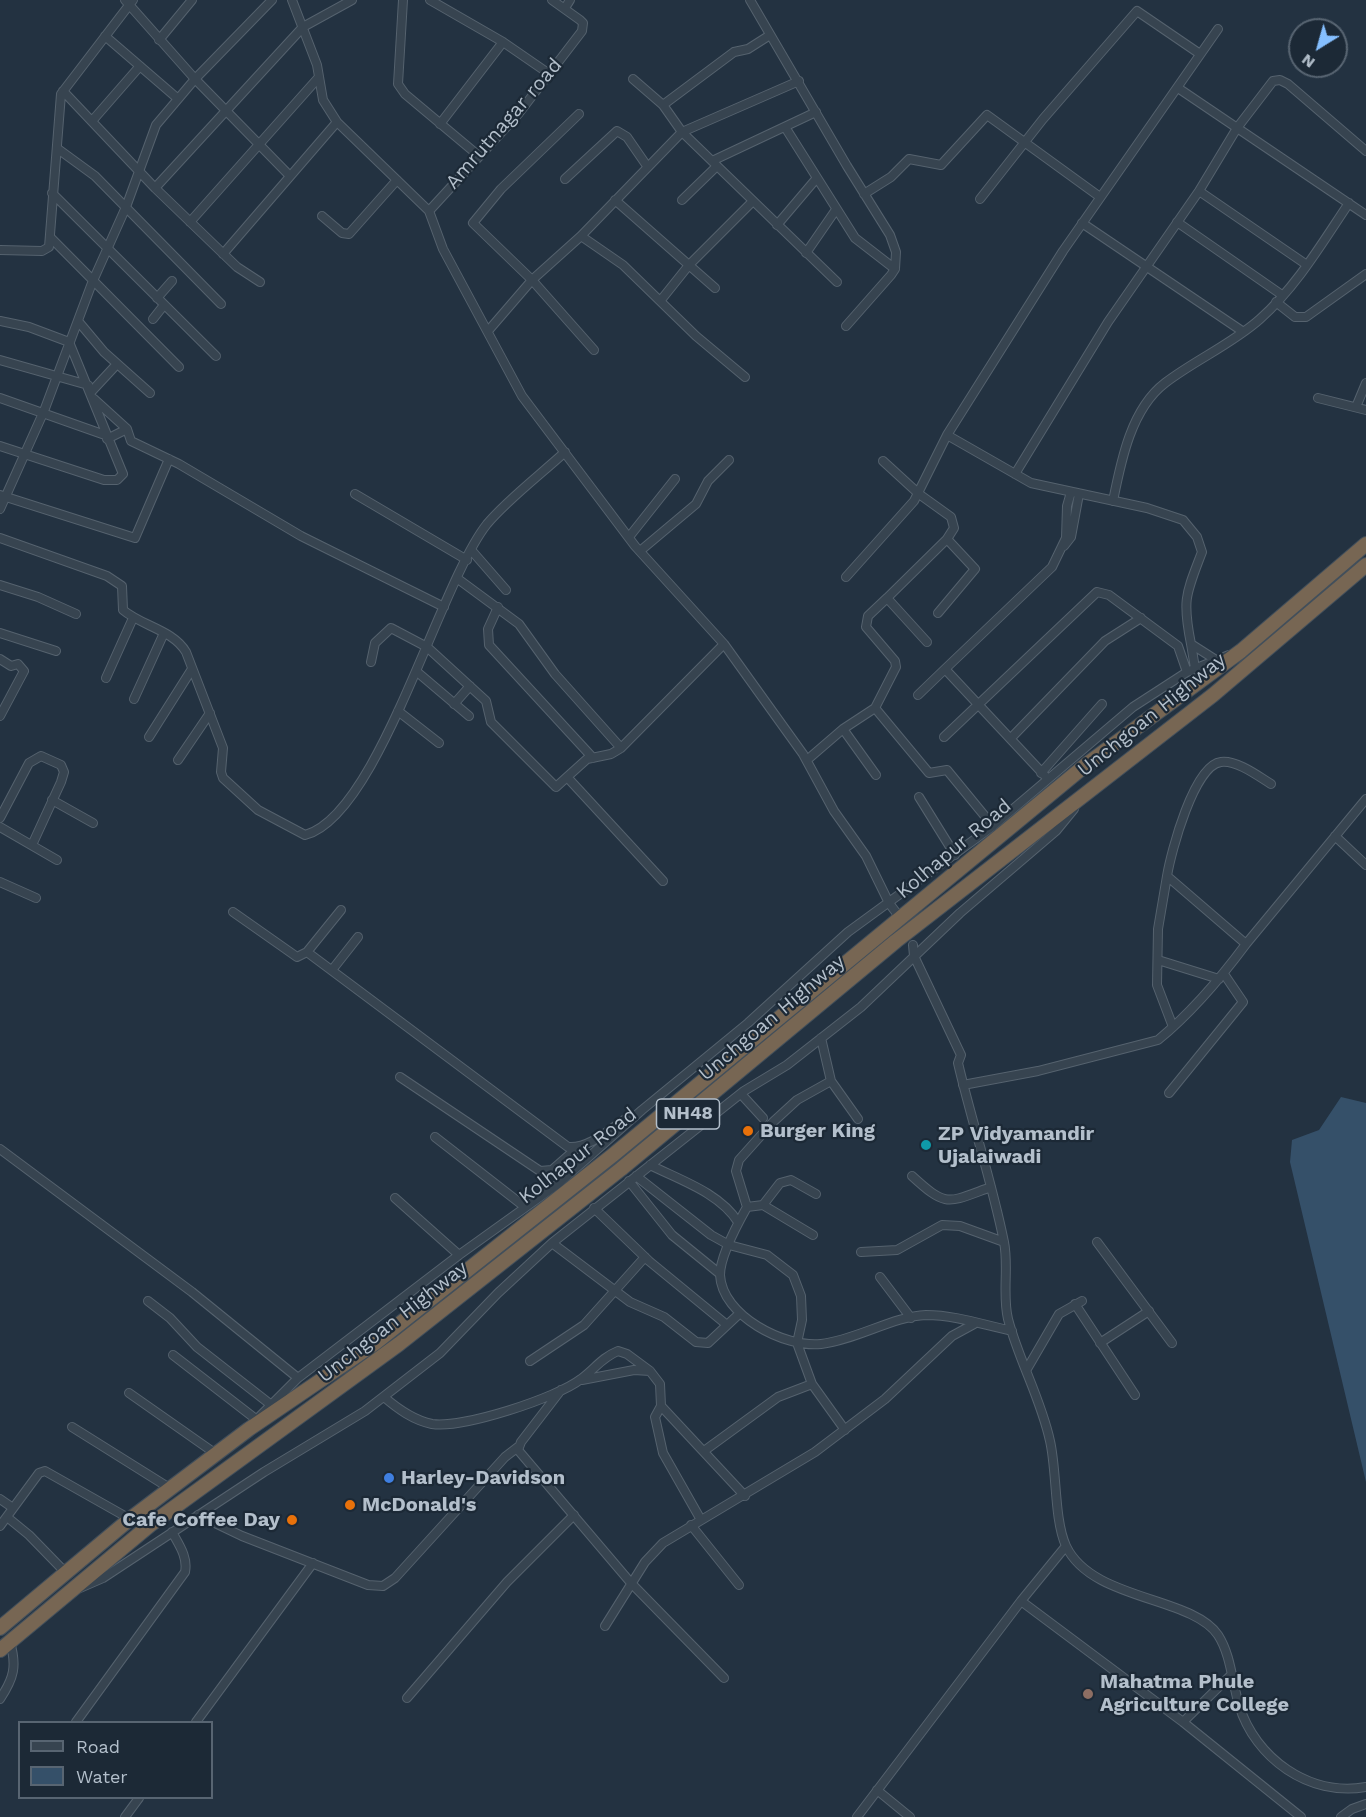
<!DOCTYPE html>
<html>
<head>
<meta charset="utf-8">
<style>
	body { margin:0 }
	#map { position:relative; width:1366px; height:1817px; overflow:hidden; background:#233241; font-family:"Work Sans",sans-serif }
	canvas { display:block }
	.legend { position:absolute; left:18px; top:1721px; width:195px; height:78px; box-sizing:border-box; background:#1c2936; border:2px solid #586572; margin:0; padding:8px 10px; list-style:none; font-size:18px; color:#b3bfcb }
	.legend li { display:flex; align-items:center; gap:12px; height:30px }
	.legend b { width:30px; border:2px solid #586572 }
	.north { position:absolute; left:1288px; top:18px; width:60px; height:60px; box-sizing:border-box; background:#1c2936; border:2px solid #586572; border-radius:50%; rotate:217deg; font-size:16px; font-weight:700; line-height:24px; text-align:center; color:#b3bfcb }
	.north::after { content:''; display:block; margin:auto; width:21px; height:27px; background:#85bfff; clip-path:polygon(50% 0,100% 100%,50% 72%,0 100%) }
</style>
</head>
<body>
<div id="map">
<canvas width="1366" height="1817"></canvas>
<ul class="legend">
<li><b style="height:8px;background:#374450"></b>Road</li>
<li><b style="height:16px;background:#355069"></b>Water</li>
</ul>
<div class="north">N</div>
</div>
<script>
const ctx = document.querySelector('canvas').getContext('2d');
ctx.lineJoin = 'round';
function paint(path, color) { ctx.fillStyle = color; ctx.fill(path, 'evenodd'); }
function strokePath(path, color, width, dash) { ctx.strokeStyle = color; ctx.lineWidth = width; ctx.lineCap = dash ? 'butt' : 'round'; ctx.setLineDash(dash || []); ctx.stroke(path); }
function write(font, color, halo, rows, align = 'center') {
  ctx.font = font + ' "Work Sans",sans-serif'; ctx.lineWidth = 4.5; ctx.setLineDash([]); ctx.textBaseline = 'middle'; ctx.strokeStyle = halo; ctx.fillStyle = color; for (const [text, x, y, turn = 0] of rows) {
    ctx.save(); ctx.translate(x, y); ctx.rotate((+turn || 0) * Math.PI / 180); ctx.textAlign = isNaN(turn) ? turn : align; if (halo) ctx.strokeText(text, 0, 0); ctx.fillText(text, 0, 0); ctx.restore();
  }
}
const water = new Path2D(`
	M1341,1097L1366,1103V1482L1290,1162L1292,1140L1319,1130Z`);
const street = new Path2D(`
	M125,0L195,79L289,175
	M292,0L317,65L323,100L337,122L429,211L443,249L522,396L635,546L724,644L803,754L834,811L866,856L889,903L898,915
	M403,0L398,84L405,94L479,156
	M430,0L503,42L548,73
	M750,0L847,166L890,235L896,252L895,269L891,275L846,326
	M565,8L570,0
	M105,36L177,98
	M159,40L192,0
	M633,79L663,105L682,132L799,81
	M1178,88L1366,215
	M63,91L155,188L237,267L260,282
	M663,105L734,52L748,49L770,35
	M579,114L501,189L473,223L532,280L594,350
	M92,121L140,66
	M440,124L503,42
	M785,127L855,238L895,269
	M58,149L95,176L221,304
	M712,161L816,112
	M565,179L617,131L627,137L647,166
	M155,188L303,27L352,0
	M1199,191L1307,265
	M52,193L216,356
	M864,194L891,177L909,159L941,165L987,115L1100,197
	M980,199L1043,119L1137,11L1200,54
	M615,200L715,288
	M682,200L717,166
	M429,211L519,113L582,31L583,23L580,20L552,0
	M322,216L342,233L349,234L397,180
	M190,222L319,77
	M1177,222L1282,295
	M1082,223L1242,331
	M777,225L816,179
	M581,236L623,265L696,336L745,377
	M51,238L179,367
	M0,250L42,251L49,247L61,94L133,0
	M806,253L835,211
	M223,254L337,122
	M157,298L172,281
	M661,300L689,265L753,201
	M1276,302L1295,317H1306L1366,274
	M153,319L164,305
	M0,321L29,327L69,342L123,474L117,480H104L0,446
	M78,321L104,352L150,393
	M488,331L532,280L581,236L682,132L837,282
	M0,360L88,385
	M91,392L117,364
	M0,398L105,435
	M1318,398L1366,410
	M94,399L127,429L131,441L179,464L301,536L444,607
	M1356,407L1366,383
	M107,439L127,429
	M883,461L919,494L951,517L954,528L947,539
	M1015,474L1108,322L1199,191L1237,128L1273,81L1280,80L1288,84L1366,151
	M355,494L467,560
	M0,495L135,538L169,459
	M1113,501C1121,461 1131,409 1165,383C1195,360 1232,344 1260,319C1297,286 1322,243 1349,203
	M0,509L44,411L92,283L126,207L156,125L195,79L272,0
	M629,537L675,479
	M0,538L107,576L122,586L123,610C142,626 173,630 186,652L223,748L221,772L223,778L258,810L305,835C379,815 438,586 487,524C507,500 541,474 565,452
	M1064,546L1071,537L1079,494
	M472,551L506,590
	M640,551L696,504L708,481L729,460
	M846,577L914,501L947,435
	M458,579L519,624L555,674L621,748
	M0,585L38,597L76,614
	M887,598L947,539L975,569L938,613
	M498,607L488,629L489,645L593,758
	M0,633L56,651
	M1191,644L1195,668
	M0,659L11,666L18,664L24,671L0,716
	M1216,660L1191,644C1182,599 1186,594 1202,552L1197,537L1183,520L1147,508L1031,483L947,435L1063,251L1218,29
	M371,662L375,643L391,628L427,647L486,701L491,722L556,787L567,777L663,881
	M416,671L469,716
	M106,678L133,618
	M918,695L945,669
	M134,699L164,633
	M454,704L470,686
	M875,708L896,667L895,661L866,627L868,616L887,598L927,642
	M398,711L439,743
	M843,729L876,775
	M149,737L192,669
	M944,737L1097,592L1109,595L1178,646L1187,672
	M1011,738L1105,641L1141,618
	M178,760L210,713
	M807,760L843,729L875,708L929,773L947,770L993,826
	M1041,773L1102,704
	M567,777L587,759L611,754L621,748L724,644
	M1047,778L945,669L1052,567L1066,538L1067,506L1071,492
	M1271,784C1258,776 1237,760 1221,762C1194,765 1171,852 1167,876L1246,944L1366,799
	M919,797L955,855
	M52,800L93,823
	M0,818L29,763L41,756L61,765L64,772L61,782L32,845
	M0,827L57,860
	M1335,836L1366,865
	M1167,876L1158,929L1157,985L1173,1027
	M0,882L36,898
	M233,912L297,957L307,952L341,910
	M913,945L914,956L961,1055L958,1063C972,1123 992,1182 1004,1242C1009,1267 1002,1294 1008,1319C1019,1361 1041,1399 1050,1441C1057,1471 1054,1520 1066,1546C1092,1601 1192,1596 1218,1635C1231,1655 1232,1682 1239,1705C1255,1758 1309,1797 1366,1787
	M307,952L568,1147C590,1149 612,1127 630,1116
	M1158,960L1219,979
	M332,970L358,937
	M821,1038L831,1081L858,1119
	M400,1077L540,1171L552,1170L577,1148
	M831,1081L797,1100L773,1122L739,1160L736,1171L747,1207C738,1223 720,1257 720,1275C722,1316 785,1348 821,1344C856,1340 894,1316 926,1315C955,1315 984,1325 1012,1331
	M963,1085L1038,1071L1158,1040C1191,1013 1220,979 1246,944
	M1169,1093L1243,1002L1224,974
	M741,1094L763,1118
	M435,1137L525,1207
	M0,1149L192,1292L298,1378
	M650,1165C680,1180 720,1193 738,1222
	M636,1176L711,1235L729,1245L767,1255L793,1275L801,1296L802,1320L797,1343L812,1384L845,1430
	M912,1176C947,1208 947,1203 991,1187
	M629,1181L672,1235L720,1274
	M395,1198L459,1255
	M763,1205L780,1183L791,1180L816,1194
	M747,1207L763,1205L813,1235
	M594,1208L649,1261L727,1325
	M1097,1242L1172,1343
	M552,1243L630,1302L664,1317L696,1342L708,1343L739,1314
	M861,1252L897,1250L942,1225L960,1226L1004,1242
	M880,1277L911,1318
	M148,1301L170,1318L197,1347L270,1404
	M1075,1304L1135,1395
	M1100,1343L1149,1311
	M173,1355L257,1420
	M530,1361L584,1325L645,1257
	M1027,1369L1059,1314L1082,1301
	M582,1380L634,1370L650,1371
	M561,1390L521,1442L518,1450L631,1583L724,1678
	M129,1393L216,1454
	M384,1397C398,1409 413,1420 432,1424C461,1429 557,1398 581,1379C595,1369 601,1358 618,1351L627,1354L650,1371L660,1384L661,1406L745,1496
	M661,1406L655,1417L663,1453L701,1520
	M258,1418L298,1378L459,1255L558,1184L642,1110L748,1023L848,932L993,826L1133,707L1187,672L1229,655
	M72,1427L171,1489
	M704,1451L778,1397L812,1384
	M0,1499L13,1508
	M198,1515L242,1536L368,1585L383,1586L395,1578L505,1457L518,1447
	M7,1517L29,1535L66,1573
	M691,1525L739,1585
	M0,1526L39,1473L45,1471L130,1519
	M80,1588L103,1578L264,1472L365,1411L440,1353L498,1293L552,1243L744,1091L787,1065L861,1007L960,913L1056,831L1074,809
	M1021,1601L1183,1722L1301,1817
	M605,1626L645,1562L663,1543L815,1452L885,1399L952,1336L974,1324
	M407,1698L507,1582L574,1515
	M0,1699C14,1678 17,1666 10,1642
	M76,1722L185,1572C188,1557 179,1545 172,1532
	M196,1722L313,1563
	M1183,1722L1232,1674
	M877,1790L910,1817
	M125,1817L139,1798
	M857,1817L1021,1601L1066,1546
	M1341,1817L1352,1809L1366,1804`);
const highway = new Path2D(`
	M0,1628L130,1519L249,1429L374,1344L613,1155L1087,764L1241,651L1366,544
	M0,1650L150,1525L399,1344L621,1169L896,941L1213,695L1366,565`);
const markers = [
	[748,1131,6,"#e8710a"],
	[926,1145,6,"#0f9aa8"],
	[389,1478,6,"#3f7fe0"],
	[350,1505,6,"#e8710a"],
	[292,1520,6,"#e8710a"],
	[1088,1694,6,"#8d6e63"]
];
const shields = [
	[688,1114,63]
];
const shieldNames = [
	["NH48",688,1114]
];
const streetNames = [
	["Amrutnagar road",504,124,-49],
	["Unchgoan Highway",1152,715,-39],
	["Kolhapur Road",954,849,-40],
	["Unchgoan Highway",772,1018,-40],
	["Kolhapur Road",578,1156,-38],
	["Unchgoan Highway",393,1322,-38]
];
const poiNames = [
	["Burger King",760,1131],
	["ZP Vidyamandir",938,1134],
	["Ujalaiwadi",938,1157],
	["Harley-Davidson",401,1478],
	["McDonald's",362,1505],
	["Cafe Coffee Day",280,1520,"right"],
	["Mahatma Phule",1100,1682],
	["Agriculture College",1100,1705]
];
paint(water, '#355069');
strokePath(street, '#55626e', 10);
strokePath(highway, '#424f5b', 16);
strokePath(street, '#374450', 8);
strokePath(highway, '#776653', 14);
for (const [x, y, r, color] of markers) { const dot = new Path2D(); dot.arc(x, y, r, 0, 2 * Math.PI); ctx.fillStyle = color; ctx.fill(dot); strokePath(dot, '#1c2936', 2); }
for (const [x, y, w] of shields) { const box = new Path2D(); box.roundRect(x - w / 2, y - 15, w, 30, 4.5); ctx.fillStyle = '#1c2936'; ctx.fill(box); strokePath(box, '#b3bfcb', 1.5); }
write('bold 18px', '#b3bfcb', null, shieldNames);
write('20px', '#b3bfcb', '#1c2936', streetNames);
write('bold 20px', '#b3bfcb', '#1c2936', poiNames, 'left');
</script>
</body>
</html>
